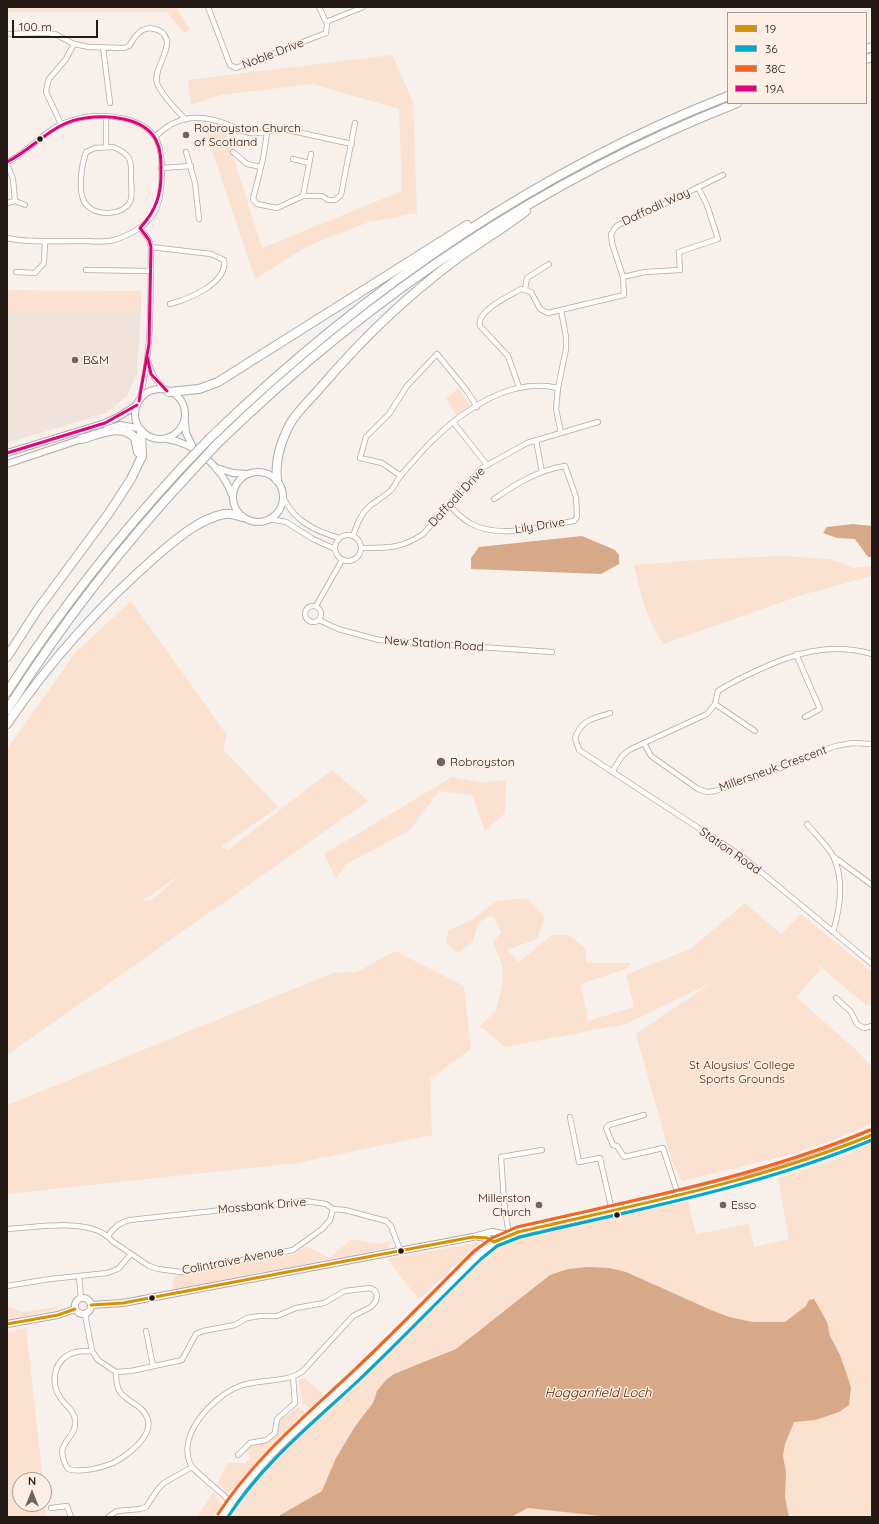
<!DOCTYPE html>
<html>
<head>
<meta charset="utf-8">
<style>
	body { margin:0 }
	#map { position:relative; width:879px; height:1524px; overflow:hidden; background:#f8f0eb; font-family:Quicksand,sans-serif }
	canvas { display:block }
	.frame { position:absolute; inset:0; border:8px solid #231a15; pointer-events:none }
	.legend { position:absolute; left:727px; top:12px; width:140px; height:92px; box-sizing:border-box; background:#feefe5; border:1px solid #a69a92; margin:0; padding:5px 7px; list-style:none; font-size:12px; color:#231a15 }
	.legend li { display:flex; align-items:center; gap:8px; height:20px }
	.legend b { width:20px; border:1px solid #a69a92 }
	.north { position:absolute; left:12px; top:1472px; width:40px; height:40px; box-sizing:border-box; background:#feefe5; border:1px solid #a69a92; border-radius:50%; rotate:0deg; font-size:11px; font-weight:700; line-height:16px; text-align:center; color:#231a15 }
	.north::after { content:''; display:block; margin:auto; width:14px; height:18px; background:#6e6560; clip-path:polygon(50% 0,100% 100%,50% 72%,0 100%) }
	.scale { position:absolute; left:12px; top:20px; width:86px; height:18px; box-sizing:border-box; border:2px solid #231a15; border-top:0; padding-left:5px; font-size:12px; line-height:14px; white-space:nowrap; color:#231a15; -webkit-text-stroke:3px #feefe5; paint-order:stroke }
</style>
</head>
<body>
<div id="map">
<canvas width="879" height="1524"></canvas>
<div class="frame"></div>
<ul class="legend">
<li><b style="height:5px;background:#d79103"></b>19</li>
<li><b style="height:5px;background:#00a9ce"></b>36</li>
<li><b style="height:5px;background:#f26522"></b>38C</li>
<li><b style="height:5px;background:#e5007d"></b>19A</li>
</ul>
<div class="north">N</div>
<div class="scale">100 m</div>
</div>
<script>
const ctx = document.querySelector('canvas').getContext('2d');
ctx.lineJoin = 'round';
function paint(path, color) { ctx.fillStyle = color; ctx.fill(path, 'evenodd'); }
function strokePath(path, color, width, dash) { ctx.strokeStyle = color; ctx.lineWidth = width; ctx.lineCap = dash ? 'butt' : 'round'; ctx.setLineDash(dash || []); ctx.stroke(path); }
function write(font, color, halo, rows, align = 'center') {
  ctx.font = font + ' Quicksand,sans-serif'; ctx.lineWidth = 3; ctx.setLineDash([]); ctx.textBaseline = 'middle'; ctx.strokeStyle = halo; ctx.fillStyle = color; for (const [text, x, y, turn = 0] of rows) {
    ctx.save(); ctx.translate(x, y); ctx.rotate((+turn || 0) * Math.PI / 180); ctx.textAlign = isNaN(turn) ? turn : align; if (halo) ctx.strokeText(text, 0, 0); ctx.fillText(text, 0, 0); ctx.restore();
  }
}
const built = new Path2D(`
	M7,312H141L137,373L127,396L106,413L7,443Z`);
const green = new Path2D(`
	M7,7H176L190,30L184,33L167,12H7Z
	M392,55L413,102L417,213L369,222L308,246L255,279L204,127H216L225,131L262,248L402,191L399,109L313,84L220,95L191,105L188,80Z
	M7,290L141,291V312H7Z
	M458,388L470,405L456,415L446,399Z
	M784,556L830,559L853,568L872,566V576L802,595L663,644C646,617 641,596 634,565L711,559Z
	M131,601L227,735L223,749L278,807L221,847L228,850L332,770L368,801L7,1055V749L76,652ZM181,874L152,900L144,901V900Z
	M452,777L482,783L506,780L505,813L485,831L472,795L439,791L409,831L346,864L336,879L324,854Z
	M526,898L545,917L537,939L507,950L519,962L552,935H569L585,948L587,963H631L626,969L581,984L588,1021L634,1007L626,975L690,949L745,903L781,934L801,914L872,972V1003L867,1006L814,961L821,969L796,997L856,1050L872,1067V1123C811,1153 747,1165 682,1181L671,1159L636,1034L713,982L626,1024L505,1047L480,1026L496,1011L503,982L502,965L493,943L501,932L495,918L490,916L478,923L473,941L458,953L446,942L448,931L473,919L497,901Z
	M395,951L464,986L471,1049L430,1079L432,1135L297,1163L7,1194V1105L333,973L357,972Z
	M872,1143V1517H232L251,1488L287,1450L490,1252L510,1238L688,1201L696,1234L749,1224L754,1247L789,1239L778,1178L840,1158Z
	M352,1239L378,1244L391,1241L388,1248L172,1290L174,1276L295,1254L306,1246L329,1258Z
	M480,1242L419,1299L387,1259Z
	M10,1307L22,1312L57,1307L58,1309L7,1320V1310Z
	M26,1328L43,1480H20V1504H44V1490L46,1517H7V1331Z
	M305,1378L323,1395L310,1409L303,1403L298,1380Z
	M297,1407L306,1412L253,1465L231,1491H226L217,1483L228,1463H245L250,1459L247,1451L249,1447L267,1442L277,1433C281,1414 285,1419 297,1407Z
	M213,1492L222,1505L213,1517H197Z`);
const water = new Path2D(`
	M853,524L872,526V557H868L855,539L837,538L823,533L827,527Z
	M582,536L615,550L619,555V564L601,574L471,569V558L479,547Z
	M587,1267L609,1268L626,1272L711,1310L729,1317L752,1322H785L806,1306L809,1300L814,1299L827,1322L830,1336L840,1355L848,1378L851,1388L849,1405L839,1412L815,1420L794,1422L785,1444L783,1456L786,1472L785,1497L789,1517H609L528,1508L511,1517H277L322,1491L336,1458L356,1425L373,1403L377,1391L386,1380L394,1374L456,1349L550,1275L568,1269Z`);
const street = new Path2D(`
	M208,7L230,65L236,68L326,33L327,24L319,7
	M326,22L363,7
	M7,34L46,33L55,34L74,44L89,47L124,48L129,46C133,40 136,33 143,30C148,27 153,28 158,30C181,41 152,67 157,83C162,96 175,108 184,118
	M103,47L110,103
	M61,124L46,92L47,86L49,79L66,59L74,44
	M267,133L263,159L253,199L257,204L277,208L303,196H322L328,200H335L341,195L355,123
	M155,137C178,114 200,114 229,125C235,127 240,131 246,132C261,136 269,129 283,129L352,144
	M106,147V117
	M113,147C130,154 132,159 131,177C131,184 133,196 130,202C122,216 95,217 85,203C77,191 82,164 86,152L95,148Z
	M186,152L195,183L199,219
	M233,152L247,164L261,167
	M293,159L309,163
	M7,162C28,153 42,132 62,124C68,121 78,119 85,117C107,114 141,117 155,137C165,152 163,193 156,209C153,216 145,225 138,229C130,234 120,239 110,241C101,242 90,241 80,241C56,241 30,243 7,238
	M7,164L13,179L15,201L7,203
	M161,168L191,166
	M303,196L311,154
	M15,201L25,205
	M151,247L211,254L224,260C228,283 189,299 170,304
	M86,270L150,271
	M16,272L35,273L44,263L45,241
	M623,277L645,272L680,270L679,252L718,239L707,205L698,187
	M525,289L527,278L549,264
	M148,362L155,379L167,391
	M519,387L508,356L480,326C476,311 509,296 521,289L531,292L540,309L548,313L624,295L623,277L612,243L611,234L614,229L618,225L648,212L723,175
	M558,388L566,349V337L561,310
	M139,401C153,353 150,296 151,247L149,240L140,228
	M454,423L487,465
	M536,440L542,472
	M401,476L382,463L360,458L366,437L389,414L407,386L437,354L467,391L477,407
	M283,497C294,521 315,531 339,538
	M449,505C455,511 462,519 470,523C498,540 544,526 574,521L577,517L576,497L565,466C538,470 516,484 494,499
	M270,519L286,522L313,539L335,549
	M335 548a13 13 0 1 1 26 0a13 13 0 1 1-26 0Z
	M353,536C357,524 361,513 371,505C378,500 385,496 391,490C395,486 397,480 401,475C411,464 421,452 432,441C464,409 511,377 558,388L556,409L561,433
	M361,548C387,548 401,549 423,534L482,468L527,443L598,422
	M305 614a8 8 0 1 1 16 0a8 8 0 1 1-16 0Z
	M316,606L342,560
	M319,620L338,629L379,640L552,652
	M796,654L820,709L805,717
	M715,704L755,731
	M610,713C593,719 582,719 575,738L579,750L743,857L872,964
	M644,743L651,756L698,789L707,792L715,791L776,770L810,755L836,746L852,743L872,744
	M612,772L622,756L629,750L707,714L715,704L718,691C730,683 743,677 756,671C794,653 830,642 872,654
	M807,824C814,833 830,848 834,858C844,881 840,909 833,932
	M834,857L872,885
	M836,998L851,1012L857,1024L864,1028L872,1026
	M644,1115L609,1125L606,1128L613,1145L617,1146L624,1157L663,1148L678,1195
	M570,1117L579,1162L600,1158L612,1211
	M7,1229C34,1228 93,1216 112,1241L149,1266L158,1269L181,1272L293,1250L322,1229L330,1220L333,1209
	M509,1235L504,1202L501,1157L542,1150
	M108,1236C114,1227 119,1223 130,1220L305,1201L326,1204L333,1209L345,1210L386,1221L391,1226L400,1250
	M79,1276L81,1298
	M7,1286L50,1279L107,1273L118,1269L131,1254
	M85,1314L92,1351L98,1360L116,1372L131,1371L182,1360L196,1334L203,1331L235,1325L247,1318L260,1316H277L296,1308L324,1303L345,1291L370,1288L374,1290L377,1295L376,1301L371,1307L353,1316L302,1372C284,1383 260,1379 240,1386C213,1396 174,1437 192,1467C197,1473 224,1495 231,1502
	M146,1331L153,1366
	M92,1351C87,1351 81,1351 76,1352C54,1358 49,1381 61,1399C67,1407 75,1411 75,1421C77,1441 51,1441 68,1469C81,1473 101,1468 113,1463C126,1456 152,1438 148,1420C144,1405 128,1403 120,1392C116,1386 116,1378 116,1372
	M238,1455L250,1443L266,1440L275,1433L277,1419L295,1403L293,1377
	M51,1508L67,1506L71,1517
	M108,1517L117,1511L140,1509L146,1507L158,1489L164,1483L192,1467`);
const secondary = new Path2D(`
	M135 414a25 25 0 1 1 50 0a25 25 0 1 1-50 0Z
	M185,421L186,433L193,447
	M107,429L120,425L138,428
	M167,439C196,443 222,468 232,495
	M7,453L105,423L118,417L137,405
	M7,464L85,438
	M217,468L233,473L246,474
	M233 497a25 25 0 1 1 50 0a25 25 0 1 1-50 0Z
	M479,1237L487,1238L494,1242
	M75 1306a8 8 0 1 1 16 0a8 8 0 1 1-16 0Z
	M91,1305L123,1303L473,1237L492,1232L509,1235
	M7,1324L58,1315L75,1309`);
const primary = new Path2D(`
	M222,1517C251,1469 292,1433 335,1395C384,1351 430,1302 478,1255L494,1242L518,1232C636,1203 760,1185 872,1135`);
const highway = new Path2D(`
	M866,49L872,47
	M866,59L872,57
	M169,392L199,389L218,382L467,225
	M210,438C360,293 533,172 728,96
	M81,439C98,435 121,422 135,438L138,452
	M217,444C367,298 541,180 737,103
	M277,480C275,461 281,441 290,424C298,410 311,399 321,387C362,339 408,295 458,258C480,242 504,228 526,211
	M7,657L38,609L109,513L131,479L142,456L141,431
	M7,692C59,611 118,536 184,465
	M7,710C61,625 122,546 191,472
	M7,724C50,661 102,603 160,553C179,537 200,519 224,514C231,513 236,515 242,517`);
const highwayBridge = new Path2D(`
	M184,465L210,438
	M191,472L217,444`);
const bus1 = new Path2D(`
	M91,1305L123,1303L473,1237L487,1238L494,1242L518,1232C639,1204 756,1182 872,1135
	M7,1324L58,1315L75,1309`);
const bus2 = new Path2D(`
	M228,1517C263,1463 312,1424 358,1381C400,1341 440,1299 481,1259L497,1246L520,1237C639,1209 758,1187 872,1140`);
const bus3 = new Path2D(`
	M218,1514C254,1459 303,1418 351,1373C393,1334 433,1292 474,1251L492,1238L517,1227C638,1199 754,1178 870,1130`);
const bus4 = new Path2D(`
	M7,162C35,148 52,122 85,118C108,115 144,117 156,140C161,150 161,160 161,170C162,193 156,211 140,228
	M147,356L151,374L167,391
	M139,401L149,344L151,247L149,240L140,228
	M7,453L105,423L137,405`);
const markers = [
	[186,135,4,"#6e6560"],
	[40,139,3.5,"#231a15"],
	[75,360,4,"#6e6560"],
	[441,762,5,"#6e6560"],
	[539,1205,4,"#6e6560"],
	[723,1205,4,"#6e6560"],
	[617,1215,3.5,"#231a15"],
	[401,1251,3.5,"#231a15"],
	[152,1298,3.5,"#231a15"]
];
const streetNames = [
	["Noble Drive",273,54,-21],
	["Daffodil Way",656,207,-25],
	["Daffodil Drive",457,497,-47],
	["Lily Drive",540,526,-9],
	["New Station Road",434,644,4],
	["Millersneuk Crescent",773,769,-20],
	["Station Road",730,851,35],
	["Mossbank Drive",262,1206,-5],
	["Colintraive Avenue",233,1261,-11]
];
const poiNames = [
	["Robroyston Church",194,128],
	["of Scotland",194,142],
	["B&M",83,360],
	["Robroyston",450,762],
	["Millerston",531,1198,"right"],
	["Church",531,1212,"right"],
	["Esso",731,1205]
];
const parkNames = [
	["St Aloysius' College",742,1065],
	["Sports Grounds",742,1079]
];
const waterNames = [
	["Hogganfield Loch",598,1393]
];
paint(built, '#f0e3da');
paint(green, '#fbe1d0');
paint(water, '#d8a988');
strokePath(street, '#b2aaa5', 6);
strokePath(secondary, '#b2aaa5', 8);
strokePath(primary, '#b2aaa5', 9);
strokePath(highway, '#b2aaa5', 10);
strokePath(street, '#fefdfc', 4.5);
strokePath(secondary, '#fefdfc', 6);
strokePath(primary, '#fefdfc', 7);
strokePath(highway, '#fefdfc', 8);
strokePath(highwayBridge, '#b2aaa5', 10, []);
strokePath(highwayBridge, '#fefdfc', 8);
strokePath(bus1, '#d79103', 3);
strokePath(bus2, '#00a9ce', 3);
strokePath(bus3, '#f26522', 3);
strokePath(bus4, '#e5007d', 3);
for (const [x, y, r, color] of markers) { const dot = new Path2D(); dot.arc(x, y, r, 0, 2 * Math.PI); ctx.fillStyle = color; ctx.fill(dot); strokePath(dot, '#feefe5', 1.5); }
write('12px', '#231a15', '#feefe5', streetNames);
write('12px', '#231a15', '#feefe5', poiNames, 'left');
write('12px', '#4e2500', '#feefe5', parkNames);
write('italic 13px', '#4e2500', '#feefe5', waterNames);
</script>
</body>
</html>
